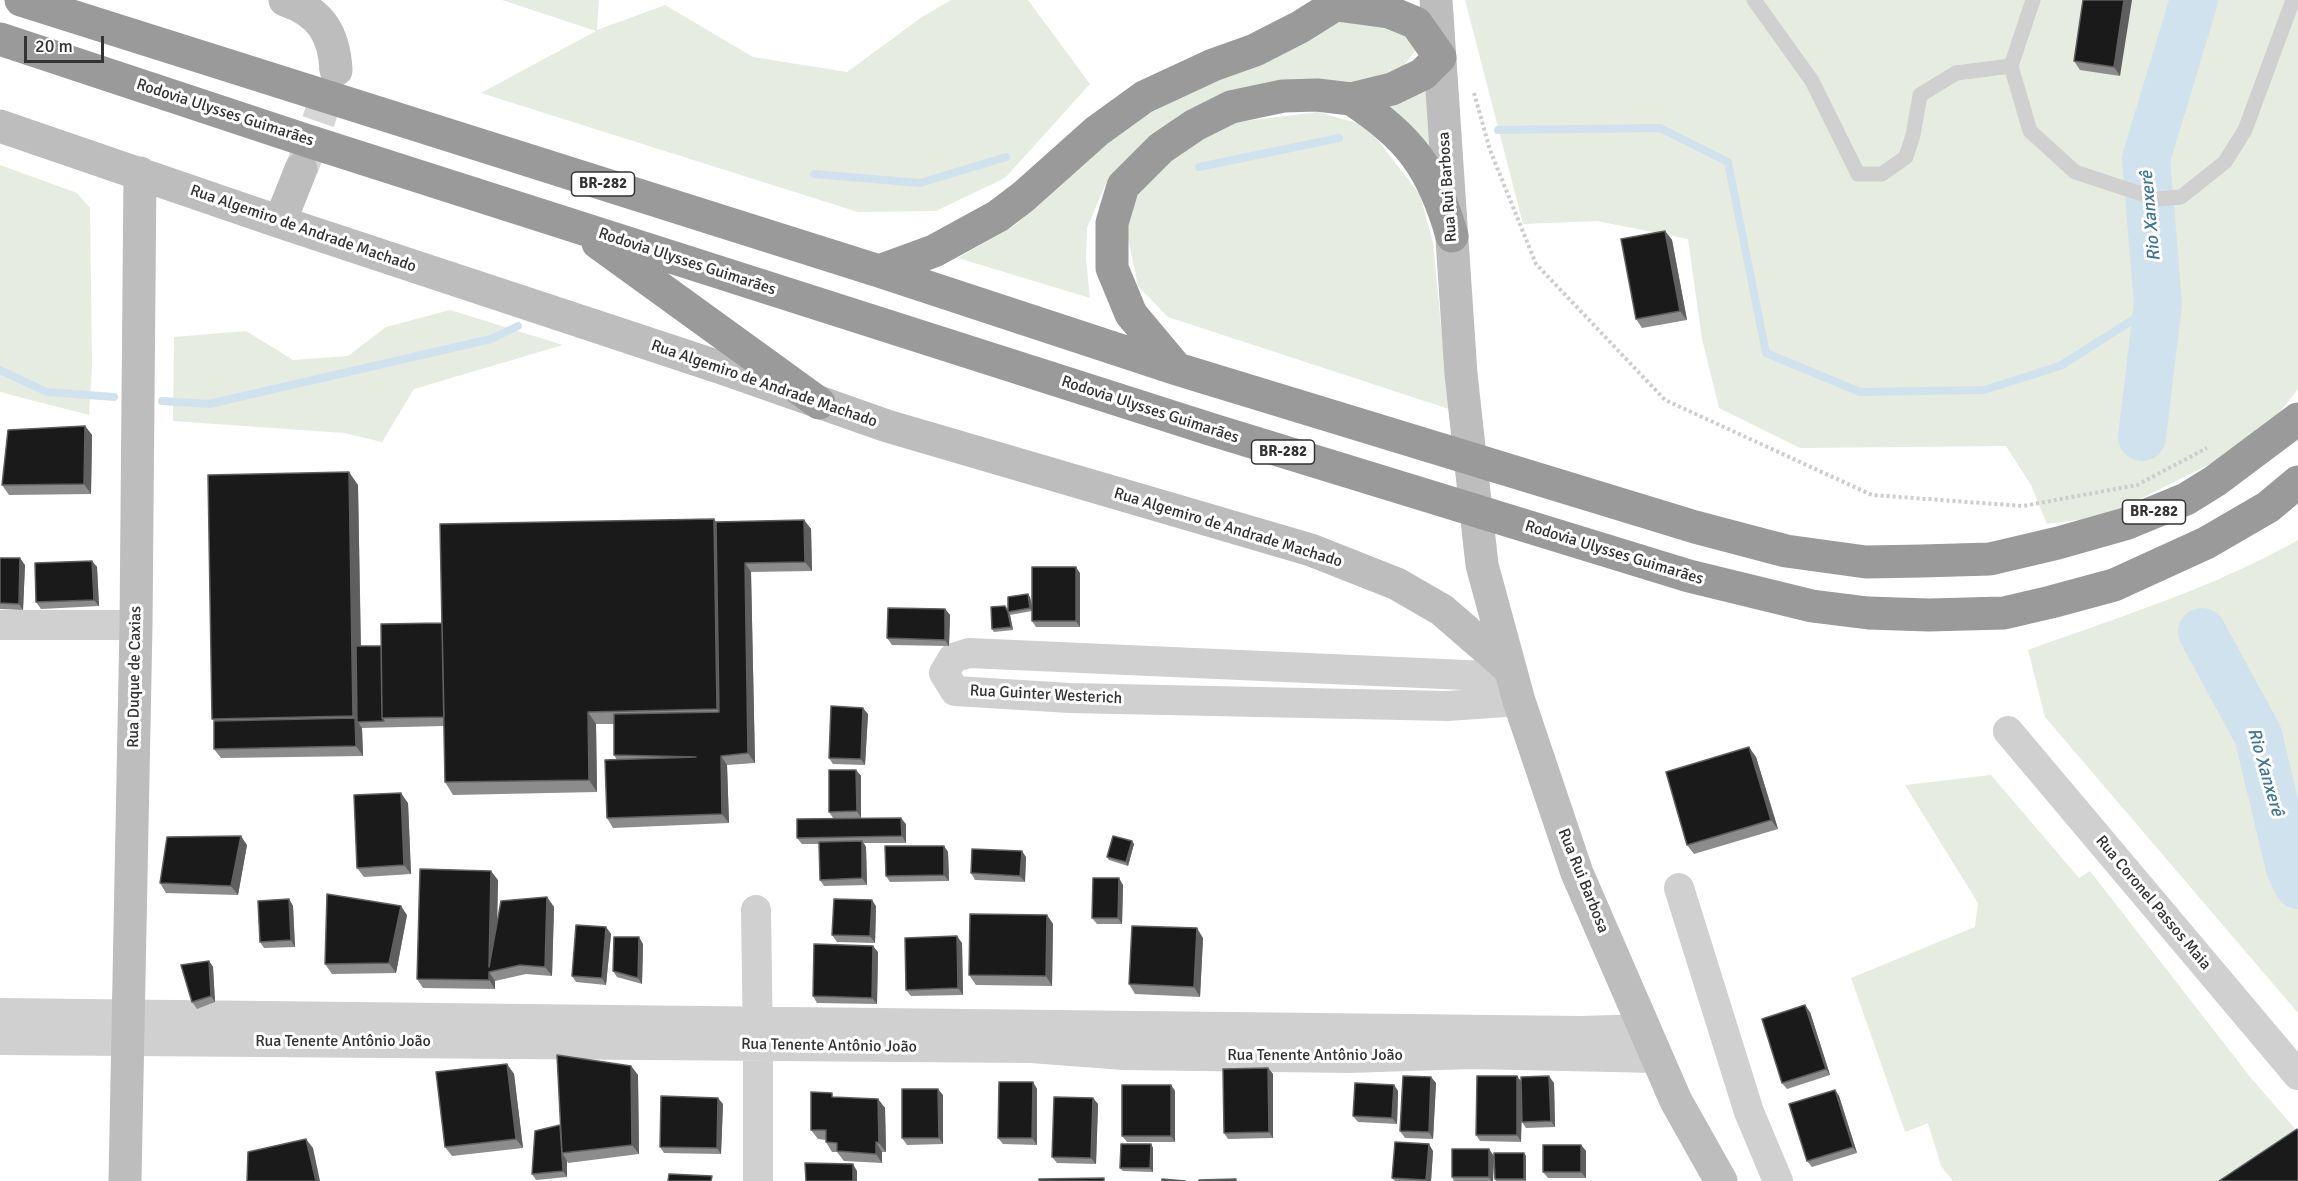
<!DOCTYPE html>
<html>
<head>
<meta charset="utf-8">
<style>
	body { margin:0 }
	#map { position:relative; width:2298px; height:1181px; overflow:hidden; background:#fff; font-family:Signika,sans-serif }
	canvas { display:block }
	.scale { position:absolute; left:24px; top:36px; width:80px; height:27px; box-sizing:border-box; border:3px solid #333; border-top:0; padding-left:8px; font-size:18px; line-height:21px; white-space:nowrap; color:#333; -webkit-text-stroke:4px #fff; paint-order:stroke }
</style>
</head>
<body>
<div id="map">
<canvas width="2298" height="1181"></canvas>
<div class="scale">20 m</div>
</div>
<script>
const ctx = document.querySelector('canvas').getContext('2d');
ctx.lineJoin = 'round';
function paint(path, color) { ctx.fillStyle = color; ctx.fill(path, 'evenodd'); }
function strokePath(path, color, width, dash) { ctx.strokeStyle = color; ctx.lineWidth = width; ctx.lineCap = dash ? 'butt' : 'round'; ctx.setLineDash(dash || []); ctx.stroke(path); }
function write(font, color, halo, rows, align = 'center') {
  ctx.font = font + ' Signika,sans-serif'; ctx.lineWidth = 6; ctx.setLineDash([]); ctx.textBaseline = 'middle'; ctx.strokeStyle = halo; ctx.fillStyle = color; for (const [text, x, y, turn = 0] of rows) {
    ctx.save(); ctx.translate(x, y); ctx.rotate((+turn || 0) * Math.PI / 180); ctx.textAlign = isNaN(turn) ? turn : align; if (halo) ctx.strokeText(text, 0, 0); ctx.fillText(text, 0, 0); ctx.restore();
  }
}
const green = new Path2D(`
	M502,0H599L597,30L665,5L753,57L847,72L922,17L951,0H1028L1090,84L1005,178L936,211L858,212L481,93L596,31Z
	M1465,0H2298V389L2258,440L2106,516L2047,524L2031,485L2006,446L1800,448L1719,408L1702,339L1688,239L1597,221L1523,224Z
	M1364,18L1405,31L1417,48L1402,68L1373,86L1172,128L1107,181L1087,228L1086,259L1090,298L958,258L1017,224L1111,127L1332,21Z
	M1428,79L1435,161L1381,106Z
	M1318,112L1367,126L1420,195L1433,243L1449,409L1168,317L1138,286L1125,224L1143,183L1183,147L1228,123Z
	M0,165L77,193L90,208L92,367L89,415L0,392Z
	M450,310L563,345L414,389L382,442L344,433L173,421L174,337L246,331L293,360L348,356L386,327Z
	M2298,540V1013L2045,717L2028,650C2119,617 2213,588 2298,540Z
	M1991,775L2079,878L2090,871L2251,1078L2298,1132L2246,1181H1953L1941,1166L1928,1123L1905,1132L1851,978L1975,927L1978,903L1905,785Z`);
const stream = new Path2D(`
	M1498,130L1660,128L1728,162L1766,353L1860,392L1984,390L2060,366L2158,304
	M1199,167L1339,138
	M814,174L920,183L1006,157
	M0,370L47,392L114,397
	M162,401L209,404L491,339L518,326`);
const river = new Path2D(`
	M2142,437L2158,304L2146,159L2194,0
	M2202,632L2258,735L2290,868L2298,885`);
const secondaryTunnel = new Path2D(`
	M302,168L336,70`);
const path = new Path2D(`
	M1474,93L1490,150L1536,264L1665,400L1872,495L2023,506L2137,485L2207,448`);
const lane = new Path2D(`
	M1754,0L1812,81L1858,174H1882L1906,157L1913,135L1920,95L1956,73L2011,66
	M2033,0L2011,66L2030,131L2075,172L2157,199L2181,197L2225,162L2245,130L2293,0`);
const street = new Path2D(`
	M0,625H136
	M1511,677L969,653L953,658L944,673L955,691L1070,698L1448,706L1519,701
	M2008,731L2298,1075
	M1679,888L1749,1112L1778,1181
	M756,910L758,1045V1181
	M0,1013L1582,1031L1646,1029
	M0,1040L1031,1048L1124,1055L1349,1058L1470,1054L1658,1058`);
const secondary = new Path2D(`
	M285,0C321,12 334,34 336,70
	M1436,0L1461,374L1482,565L1519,701L1577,873L1676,1101L1721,1181
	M0,126L280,222L725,369L887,426L1311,550L1397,584L1442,610L1510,669
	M280,222L301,169
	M125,1181L136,625L140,173`);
const highway = new Path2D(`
	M21,0L879,271L1177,369L1695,527L1786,551L1866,562L1922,561L1990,559L2058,543L2125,524L2186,499L2215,481L2298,419
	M0,39L305,140L1213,430L1689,576L1812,606L1868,613L1929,615L2004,613L2051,602L2114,585L2206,543L2268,507L2298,482
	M1351,99C1410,137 1433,169 1452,236
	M598,243L819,403
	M879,271L934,251L998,216L1023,197L1097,131L1144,97L1213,65L1255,50L1300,27L1343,0
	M1177,369L1131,314L1112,268V223L1123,186L1161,148L1195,125L1231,107L1283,96L1317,95L1351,99L1392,89L1423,74L1440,57L1416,23L1389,12L1337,5`);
const wall = new Path2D(`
	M2083,0L2120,76L2080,70L2074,61Z
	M1665,231L1672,240L1687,320L1642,328L1636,319Z
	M85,426L92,435L91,494L9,495L2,485Z
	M358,485L361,646H381L716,522L804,520L811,529L812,571L751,572L755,763L727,765L729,823L613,828L607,818L617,760L614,755V724H596L597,792L453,795L445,782L444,726L362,728L363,756L221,758L214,749V721L212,719Z
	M0,558L25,565L23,610L0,609Z
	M92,561L97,567L99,606L41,609L36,602Z
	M1080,573V627H1036L1032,621V611L1010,615L1013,630L994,632L992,629L1008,611L1030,597L1032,608Z
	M945,609L950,615L949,646L892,645L887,638Z
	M868,714L865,765L833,764L829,758Z
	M1756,757L1778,829L1694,854L1687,845Z
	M856,770L861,776V818H833L829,812Z
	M408,803L411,874L364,877L357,868Z
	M906,824V843H864L866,847L867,885L824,886L820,880L819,844H802L797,838Z
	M1132,841L1134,844L1128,866L1109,860L1107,857Z
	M247,845L238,895L166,893L160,883Z
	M944,846L948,852L949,881L890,882L886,876Z
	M1026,857L1025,882L975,880L971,873Z
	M498,880L497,924L547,897L554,907L552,976L526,974L495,981V989L423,988L417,979Z
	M1123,885L1122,924H1097L1092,918Z
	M289,899L293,906L295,947L264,948L260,942Z
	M876,906L875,943L837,942L832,935Z
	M407,915L396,973L332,974L325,964Z
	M1047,915L1053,924L1052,986L976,985L969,975Z
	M606,927L611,934L606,985L576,982L572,976Z
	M1203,938L1200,997L1135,994L1129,984Z
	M962,943L963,995L911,996L906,990Z
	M643,944L642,984L617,977L613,971Z
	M878,952L877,1004L817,1003L813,996Z
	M209,961L213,967L215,1002L197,1009L192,1002Z
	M1810,1012L1830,1075L1787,1089L1782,1083Z
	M507,1064L514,1074L523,1148L452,1156L445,1147Z
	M631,1066L638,1075L639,1154L568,1163L567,1161V1177L536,1180L532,1174L560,1125Z
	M1268,1068L1273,1074V1138L1228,1139L1224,1133Z
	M1517,1076L1521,1081L1554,1083L1555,1127L1526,1128L1522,1122V1110L1521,1142L1480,1141L1476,1135Z
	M1431,1077L1436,1083L1433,1139L1405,1138L1400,1131Z
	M1033,1082L1037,1089V1145L1003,1144L998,1138Z
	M1171,1085L1175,1091V1142H1127L1122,1136Z
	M1394,1085L1398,1091L1397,1124L1358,1122L1353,1116Z
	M1835,1090L1839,1096L1857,1153L1812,1167L1807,1161Z
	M943,1095V1144L907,1145L902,1138Z
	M835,1097L878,1099L885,1108L886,1152H882V1163L844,1161L837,1152H832L826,1142V1140L818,1139L811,1130Z
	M1093,1098L1098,1104L1096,1164L1057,1163L1052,1157Z
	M723,1104L721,1154L664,1153L660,1147Z
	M1151,1144L1153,1148V1172L1123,1171L1120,1168Z
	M1581,1145L1586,1151V1178H1548L1543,1172Z
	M1433,1151L1431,1181H1395L1392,1178Z
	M1524,1153L1526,1156V1181H1496L1495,1179Z
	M1494,1156L1493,1181H1454L1452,1177Z`);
const shadedWall = new Path2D(`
	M2124,0H2132L2120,76L2114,67Z
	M1665,231L1672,240L1687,320L1680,311Z
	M85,426L92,435L91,494L84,484Z
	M349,472L358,485L362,721L358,722L362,728L363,756L356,746L355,719L353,716Z
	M714,519L723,531L726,721L717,709Z
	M804,520L811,529L812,571L805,562Z
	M20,558L25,565L23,610L19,604Z
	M92,561L97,567L99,606L94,600Z
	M745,563L751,572L755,763L748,753Z
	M1076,567L1080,573V627L1076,621Z
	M1028,594L1030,597L1033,611L1030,608Z
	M945,609L950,615L949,646L945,640Z
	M1008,612L1010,615L1013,630L1011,627Z
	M863,708L868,714L865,765L861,759Z
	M588,712L596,724L597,792L589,780Z
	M1749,747L1756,757L1778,829L1771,820Z
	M721,756L727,765L729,823L722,814Z
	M856,770L861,776V818L857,811Z
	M401,793L408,803L411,874L404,865Z
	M901,818L906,824V843L902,836Z
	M241,836L247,845L238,895L231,886Z
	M862,841L866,847L867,885L862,878Z
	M1132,841L1134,844L1128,866L1126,862Z
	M944,846L948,852L949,881L944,875Z
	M1022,851L1026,857L1025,882L1020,876Z
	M491,871L498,880L496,970L489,967Z
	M1119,878L1123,885L1122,924L1118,918Z
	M547,897L554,907L552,976L545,967Z
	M289,899L293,906L295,947L291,940Z
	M872,900L876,906L875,943L870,936Z
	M401,906L407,915L396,973L389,963Z
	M1047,915L1053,924L1052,986L1046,976Z
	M606,927L611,934L606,985L602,978Z
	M1197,928L1203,938L1200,997L1194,987Z
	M957,936L962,943L963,995L958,988Z
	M639,937L643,944L642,984L638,978Z
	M873,946L878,952L877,1004L872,998Z
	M209,961L213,967L215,1002L211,996Z
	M489,972L495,981V989L489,980Z
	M1805,1005L1810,1012L1830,1075L1826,1069Z
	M507,1064L514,1074L523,1148L516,1139Z
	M631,1066L638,1075L639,1154L632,1145Z
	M1268,1068L1273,1074V1138L1269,1132Z
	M1517,1076L1522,1083L1521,1142L1517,1135Z
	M1549,1076L1554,1083L1555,1127L1551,1121Z
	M1431,1077L1436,1083L1433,1139L1429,1132Z
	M1033,1082L1037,1089V1145L1032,1138Z
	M1171,1085L1175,1091V1142L1171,1136Z
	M1394,1085L1398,1091L1397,1124L1392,1118Z
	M938,1089L943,1095V1144L939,1138Z
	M1835,1090L1839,1096L1857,1153L1853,1147Z
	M718,1098L723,1104L721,1154L717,1148Z
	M1093,1098L1098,1104L1096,1164L1091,1158Z
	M878,1099L885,1108L886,1152L879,1143Z
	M306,1139L313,1148L320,1181H316Z
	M876,1142L882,1152V1163L876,1154Z
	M1151,1144L1153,1148V1172L1150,1168Z
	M1429,1144L1433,1151L1431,1181H1427L1426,1180Z
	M1581,1145L1586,1151V1178L1581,1172Z
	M1489,1149L1494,1156L1493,1181H1491L1489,1177Z
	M1524,1153L1526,1156V1181L1524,1179Z
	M563,1154L567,1161V1177L563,1171Z
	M853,1164L857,1171V1181H853Z`);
const building = new Path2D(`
	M2083,0H2124L2114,67L2074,61Z
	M1665,231L1680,311L1636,319L1621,239Z
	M85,426L84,484L2,485L8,430Z
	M349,472L353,716L212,719L208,475Z
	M714,519L717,709L588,712L589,780L445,782L440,524Z
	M804,520L805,562L745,563L748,753L721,756L722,814L607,818L605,760L696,757L614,755V714L719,712L716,522Z
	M0,558H20L19,604L0,603Z
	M92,561L94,600L36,602L35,563Z
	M1032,567H1076V621H1032Z
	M1028,594L1030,608L1008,612L1011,627L992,629L991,607L1005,606L1008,612V597Z
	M888,608L945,609V640L887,638Z
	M442,623L444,717L382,718L381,624Z
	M356,646H381L382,718L384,721L357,722Z
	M831,706L863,708L861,759L829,758Z
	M355,718L356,746L214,749V721Z
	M1749,747L1771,820L1687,845L1666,772Z
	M829,770H856L857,811L829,812Z
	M401,793L404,865L357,868L354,795Z
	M901,818L902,836L797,838V819Z
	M241,836L231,886L160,883L167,837Z
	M1113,836L1132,841L1126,862L1107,857Z
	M862,841V878L820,880L819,842Z
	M885,846H944V875L886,876Z
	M972,849L1022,851L1020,876L971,873Z
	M420,869L491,871L489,967L501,901L547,897L545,967L520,965L489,972V980L417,979Z
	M1093,878H1119L1118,918H1092Z
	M327,894L401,906L389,963L325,964Z
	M289,899L291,940L260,942L258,901Z
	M834,899L872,900L870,936L832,935Z
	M970,914L1047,915L1046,976L969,975Z
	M576,925L606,927L602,978L572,976Z
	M1132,926L1197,928L1194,987L1129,984Z
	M957,936L958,988L906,990L905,938Z
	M614,937H639L638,978L613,971Z
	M814,944L873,946L872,998L813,996Z
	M209,961L211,996L192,1002L181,965Z
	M1805,1005L1826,1069L1782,1083L1762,1019Z
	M557,1055L631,1066L632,1145L562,1153Z
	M507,1064L516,1139L445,1147L436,1072Z
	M1268,1068L1269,1132L1224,1133L1223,1069Z
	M1403,1076L1431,1077L1429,1132L1400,1131Z
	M1477,1076H1517V1135H1476Z
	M1549,1076L1551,1121L1522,1122L1521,1077Z
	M999,1082H1033L1032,1138H998Z
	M1355,1083L1394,1085L1392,1118L1353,1116Z
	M1122,1085H1171V1136H1122Z
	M902,1089H938L939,1138H902Z
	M1835,1090L1853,1147L1807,1161L1789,1104Z
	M811,1092L832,1093V1097L878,1099L879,1143L876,1142V1154L837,1151V1143L826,1142V1130H811Z
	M661,1096L718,1098L717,1148L660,1147Z
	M1054,1097L1093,1098L1091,1158L1052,1157Z
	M560,1125L563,1171L532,1174L535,1131Z
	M2297,1129L2298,1130V1181H2219Z
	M306,1139L316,1181H247L248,1152Z
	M1395,1142L1429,1144L1426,1180L1392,1178Z
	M1121,1144H1151L1150,1168H1120Z
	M1543,1145H1581V1172H1543Z
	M1452,1149H1489V1177H1452Z
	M1494,1153H1524V1179H1495Z
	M805,1163L853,1164V1181H806Z
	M669,1174L712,1176L711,1181H668Z
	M1104,1178V1181H1039V1179Z
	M1162,1179L1185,1181H1162Z
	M1236,1179V1181H1199V1180Z`);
const shields = [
	[603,184,63],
	[1283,452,63],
	[2154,512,63]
];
const shieldNames = [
	["BR-282",603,184],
	["BR-282",1283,452],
	["BR-282",2154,512]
];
const streetNames = [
	["Rodovia Ulysses Guimarães",225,113,18],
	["Rua Rui Barbosa",1448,187,-94],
	["Rua Algemiro de Andrade Machado",303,229,19],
	["Rodovia Ulysses Guimarães",687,262,18],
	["Rua Algemiro de Andrade Machado",764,384,19],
	["Rodovia Ulysses Guimarães",1150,410,18],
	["Rua Algemiro de Andrade Machado",1228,528,17],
	["Rodovia Ulysses Guimarães",1614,553,17],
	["Rua Duque de Caxias",135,677,-89],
	["Rua Guinter Westerich",1046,695,3],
	["Rua Rui Barbosa",1583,881,68],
	["Rua Coronel Passos Maia",2153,903,50],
	["Rua Tenente Antônio João",343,1042],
	["Rua Tenente Antônio João",829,1046,1],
	["Rua Tenente Antônio João",1315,1056]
];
const waterNames = [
	["Rio Xanxerê",2151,216,-95],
	["Rio Xanxerê",2265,772,74]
];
paint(green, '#e6ecdf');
strokePath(stream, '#cfe2ee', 8);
strokePath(river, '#cfe2ee', 48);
strokePath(secondaryTunnel, '#d6d6d6', 33, [33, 16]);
strokePath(path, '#cdcdcd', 4, [3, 3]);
strokePath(lane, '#d0d0d0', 15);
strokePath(street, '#d0d0d0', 30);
strokePath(secondary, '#bdbdbd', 33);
strokePath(highway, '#9a9a9a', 33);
paint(wall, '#8c8c8c');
paint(shadedWall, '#5f5f5f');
paint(building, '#1a1a1a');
strokePath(building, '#5f5f5f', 1.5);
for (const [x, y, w] of shields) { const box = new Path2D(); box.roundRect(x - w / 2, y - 12, w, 24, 4.5); ctx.fillStyle = '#fff'; ctx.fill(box); strokePath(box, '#333', 1.5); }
write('bold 15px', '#333', null, shieldNames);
write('16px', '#333', '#fff', streetNames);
write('italic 18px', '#3f7597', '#fff', waterNames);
</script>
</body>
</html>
